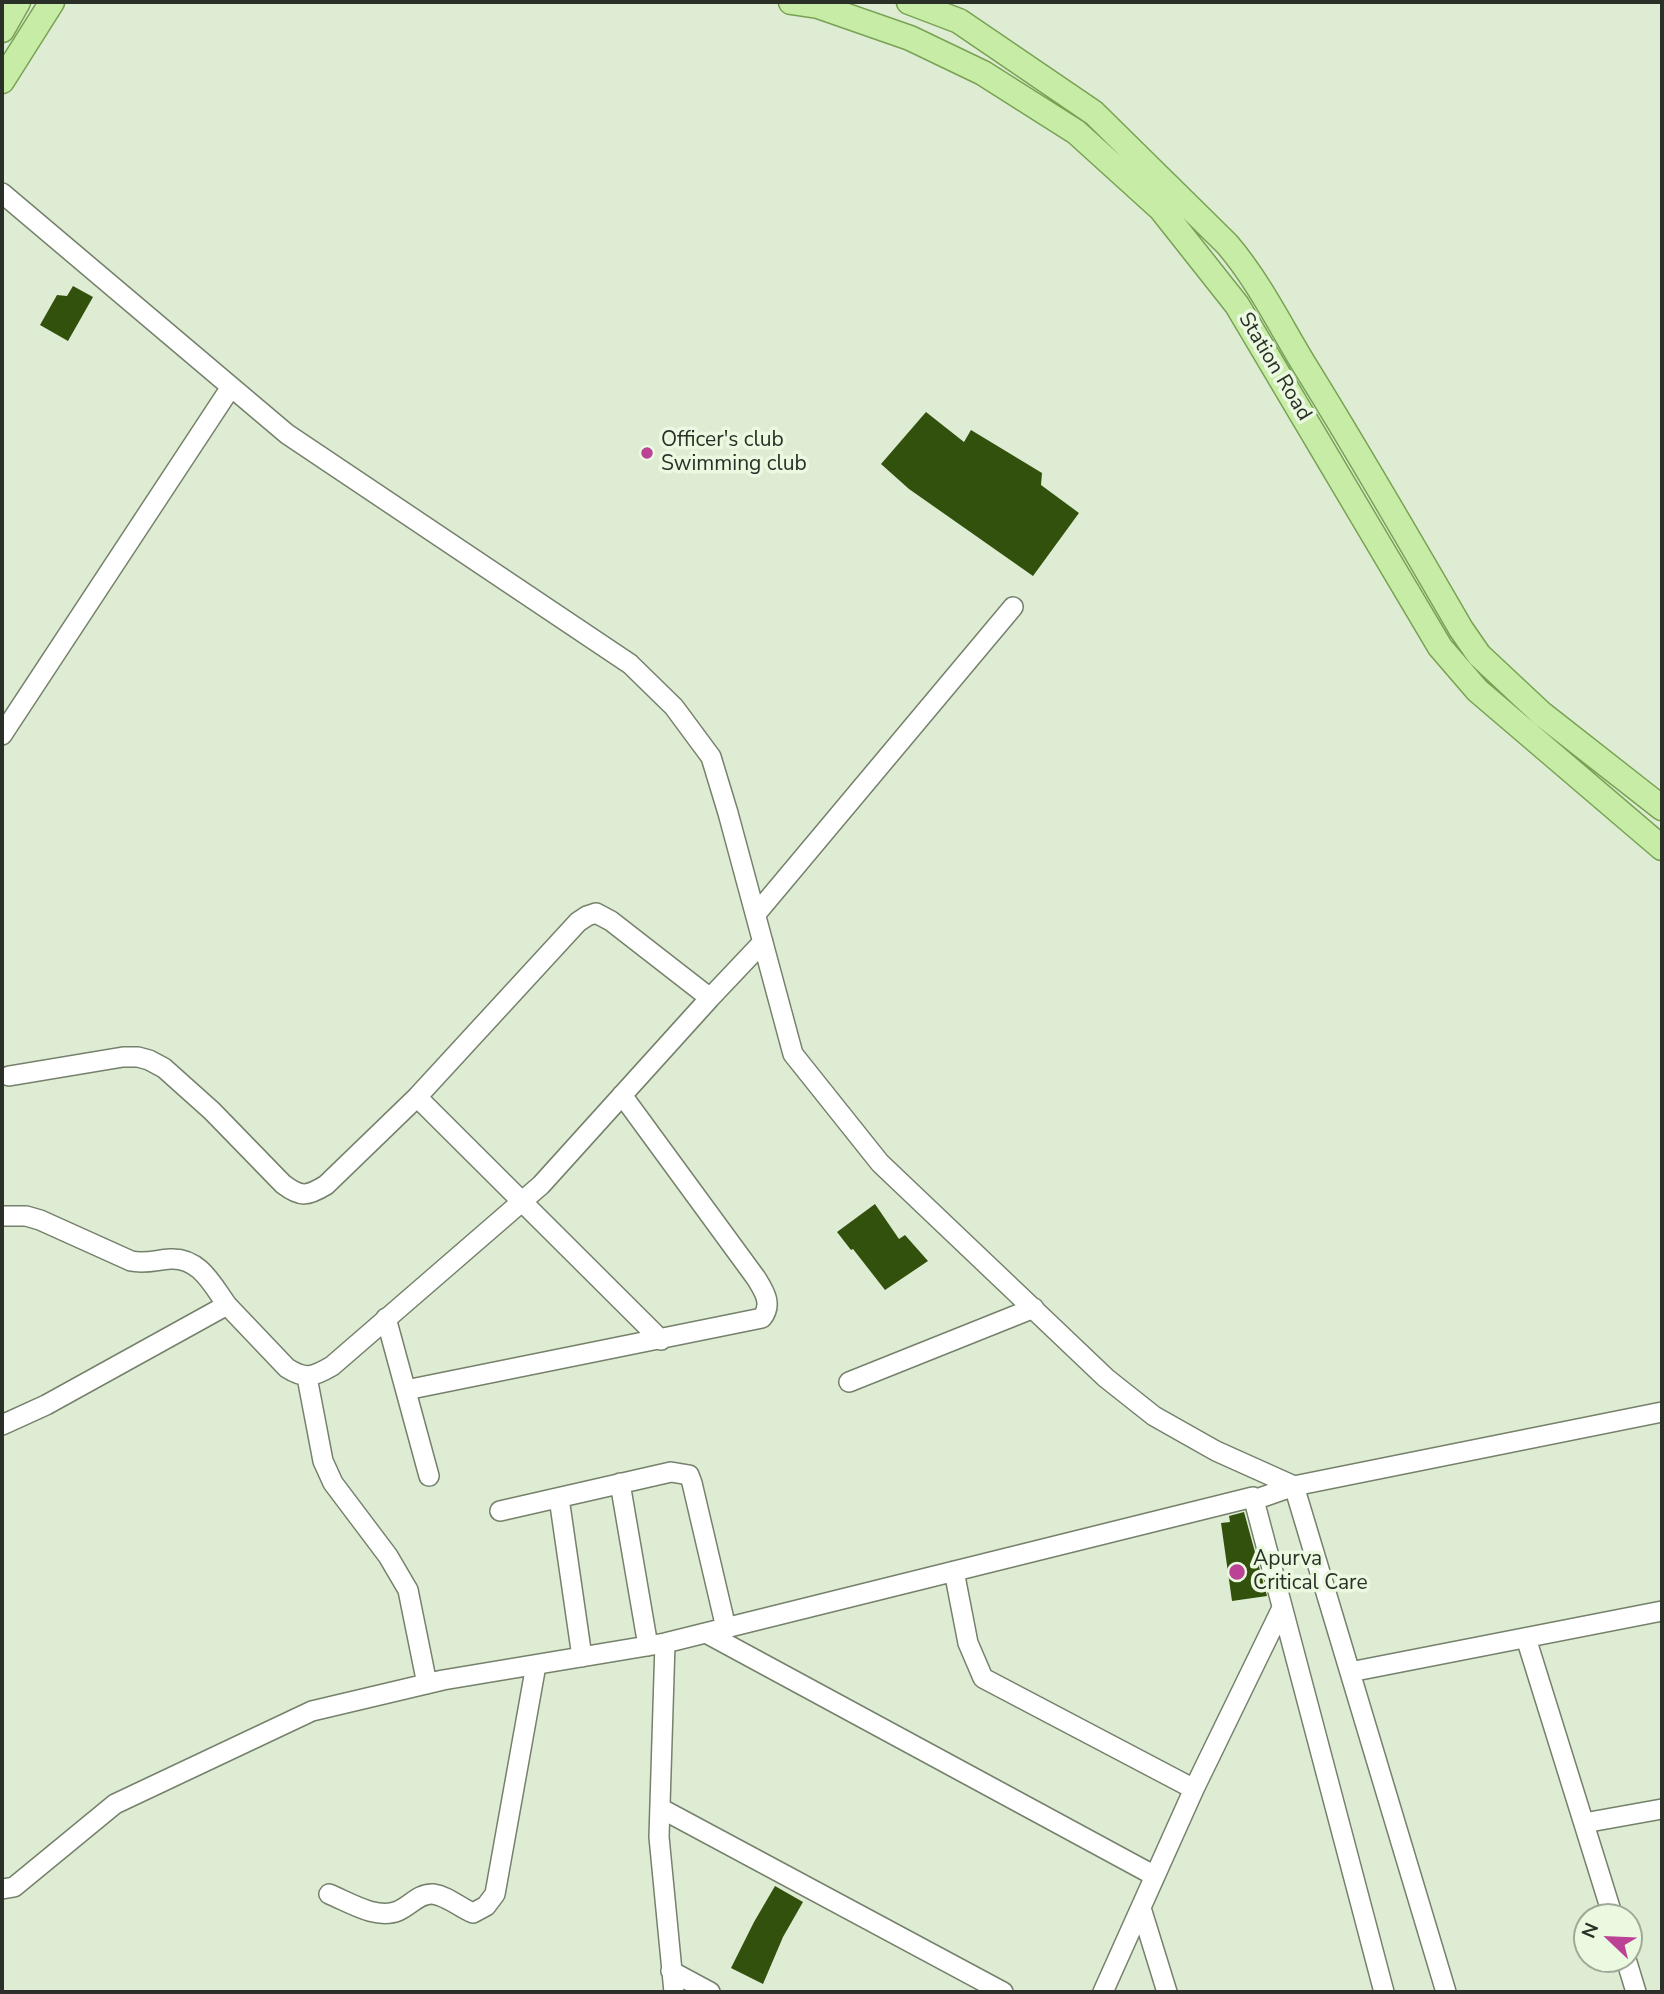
<!DOCTYPE html>
<html>
<head>
<meta charset="utf-8">
<style>
	body { margin:0 }
	#map { position:relative; width:1664px; height:1994px; overflow:hidden; background:#deecd4; font-family:"Nunito Sans",sans-serif }
	canvas { display:block }
	.frame { position:absolute; inset:0; border:4px solid #2a3027; pointer-events:none }
	.north { position:absolute; left:1573px; top:1903px; width:70px; height:70px; box-sizing:border-box; background:#ebf9e1; border:2px solid #9ea997; border-radius:50%; rotate:293deg; font-size:19px; font-weight:700; line-height:28px; text-align:center; color:#2a3027 }
	.north::after { content:''; display:block; margin:auto; width:24px; height:32px; background:#bb4295; clip-path:polygon(50% 0,100% 100%,50% 72%,0 100%) }
</style>
</head>
<body>
<div id="map">
<canvas width="1664" height="1994"></canvas>
<div class="frame"></div>
<div class="north">N</div>
</div>
<script>
const ctx = document.querySelector('canvas').getContext('2d');
ctx.lineJoin = 'round';
function paint(path, color) { ctx.fillStyle = color; ctx.fill(path, 'evenodd'); }
function strokePath(path, color, width, dash) { ctx.strokeStyle = color; ctx.lineWidth = width; ctx.lineCap = dash ? 'butt' : 'round'; ctx.setLineDash(dash || []); ctx.stroke(path); }
function write(font, color, halo, rows, align = 'center') {
  ctx.font = font + ' "Nunito Sans",sans-serif'; ctx.lineWidth = 7; ctx.setLineDash([]); ctx.textBaseline = 'middle'; ctx.strokeStyle = halo; ctx.fillStyle = color; for (const [text, x, y, turn = 0] of rows) {
    ctx.save(); ctx.translate(x, y); ctx.rotate((+turn || 0) * Math.PI / 180); ctx.textAlign = isNaN(turn) ? turn : align; if (halo) ctx.strokeText(text, 0, 0); ctx.fillText(text, 0, 0); ctx.restore();
  }
}
const building = new Path2D(`
	M73,286L93,297L68,341L40,325L57,295L67,296Z
	M926,412L964,442L971,430L1042,473L1041,485L1079,513L1033,576L909,489L881,464Z
	M875,1204L899,1239L905,1235L928,1261L885,1290L853,1249L851,1250L837,1232Z
	M1244,1512L1267,1596L1232,1601L1221,1523L1230,1522L1229,1516Z
	M775,1886L803,1902L783,1937L763,1984L731,1968L754,1922Z`);
const minor = new Path2D(`
	M2,193L287,434L630,664L674,707L711,757L728,813L793,1054L880,1163L1106,1378L1154,1416L1216,1451L1294,1486L1446,1992
	M2,735L231,387
	M756,914L1013,607
	M9,1076L123,1057H138L149,1060L164,1068L212,1111L283,1184C301,1198 308,1196 326,1185L417,1097L578,922L587,916L596,913L611,921L710,998
	M417,1097L661,1340
	M2,1216H26L40,1220L131,1261C145,1264 156,1260 170,1259C199,1257 212,1284 227,1305
	M386,1318L429,1476
	M307,1377L323,1461L333,1483L388,1556L408,1590L427,1684
	M849,1382L1034,1308
	M406,1390L762,1318C773,1304 764,1291 756,1278L622,1095
	M2,1425L46,1405L227,1305L287,1368C306,1380 313,1377 332,1366L541,1185L710,998L763,942
	M620,1483L648,1646
	M559,1498L582,1657
	M1254,1500L1384,1992
	M500,1511L671,1472L689,1475L692,1483L726,1628
	M954,1571L968,1643L983,1678L1194,1789
	M706,1633L1155,1876
	M1526,1638L1613,1917
	M665,1643L659,1837L674,1992
	M1350,1672L1662,1611
	M660,1808L1003,1992
	M1584,1823L1662,1809
	M2,1889L14,1887L115,1804L312,1711L443,1680L665,1643L1253,1497L1254,1500L1294,1486L1662,1412
	M329,1894C349,1902 376,1920 398,1911C410,1906 419,1893 433,1894C448,1896 460,1908 473,1913L486,1906L495,1894L536,1665
	M1141,1908L1167,1992
	M1626,1959L1636,1992
	M671,1971L710,1992
	M1103,1992L1194,1789L1282,1608`);
const major = new Path2D(`
	M791,2L818,6L910,38L983,73L1076,132L1161,209L1237,305L1440,647L1477,690L1662,848
	M909,2L959,21L1094,113L1227,244C1258,280 1280,325 1305,366C1359,453 1410,541 1461,629L1479,655L1542,714L1662,808
	M2,30L18,2
	M2,81L52,2`);
const markers = [
	[647,453,7,"#bb4295"],
	[1237,1572,9,"#bb4295"]
];
const streetNames = [
	["Station Road",1274,367,59]
];
const poiNames = [
	["Officer's club",661,441],
	["Swimming club",661,465],
	["Apurva",1253,1560],
	["Critical Care",1253,1584]
];
paint(building, '#32510d');
strokePath(minor, '#75816b', 22);
strokePath(major, '#78a253', 27);
strokePath(minor, '#fff', 19);
strokePath(major, '#c7eca6', 24);
for (const [x, y, r, color] of markers) { const dot = new Path2D(); dot.arc(x, y, r, 0, 2 * Math.PI); ctx.fillStyle = color; ctx.fill(dot); strokePath(dot, '#ebf9e1', 2.5); }
write('21px', '#2a3027', '#ebf9e1', streetNames);
write('21px', '#2a3027', '#ebf9e1', poiNames, 'left');
</script>
</body>
</html>
